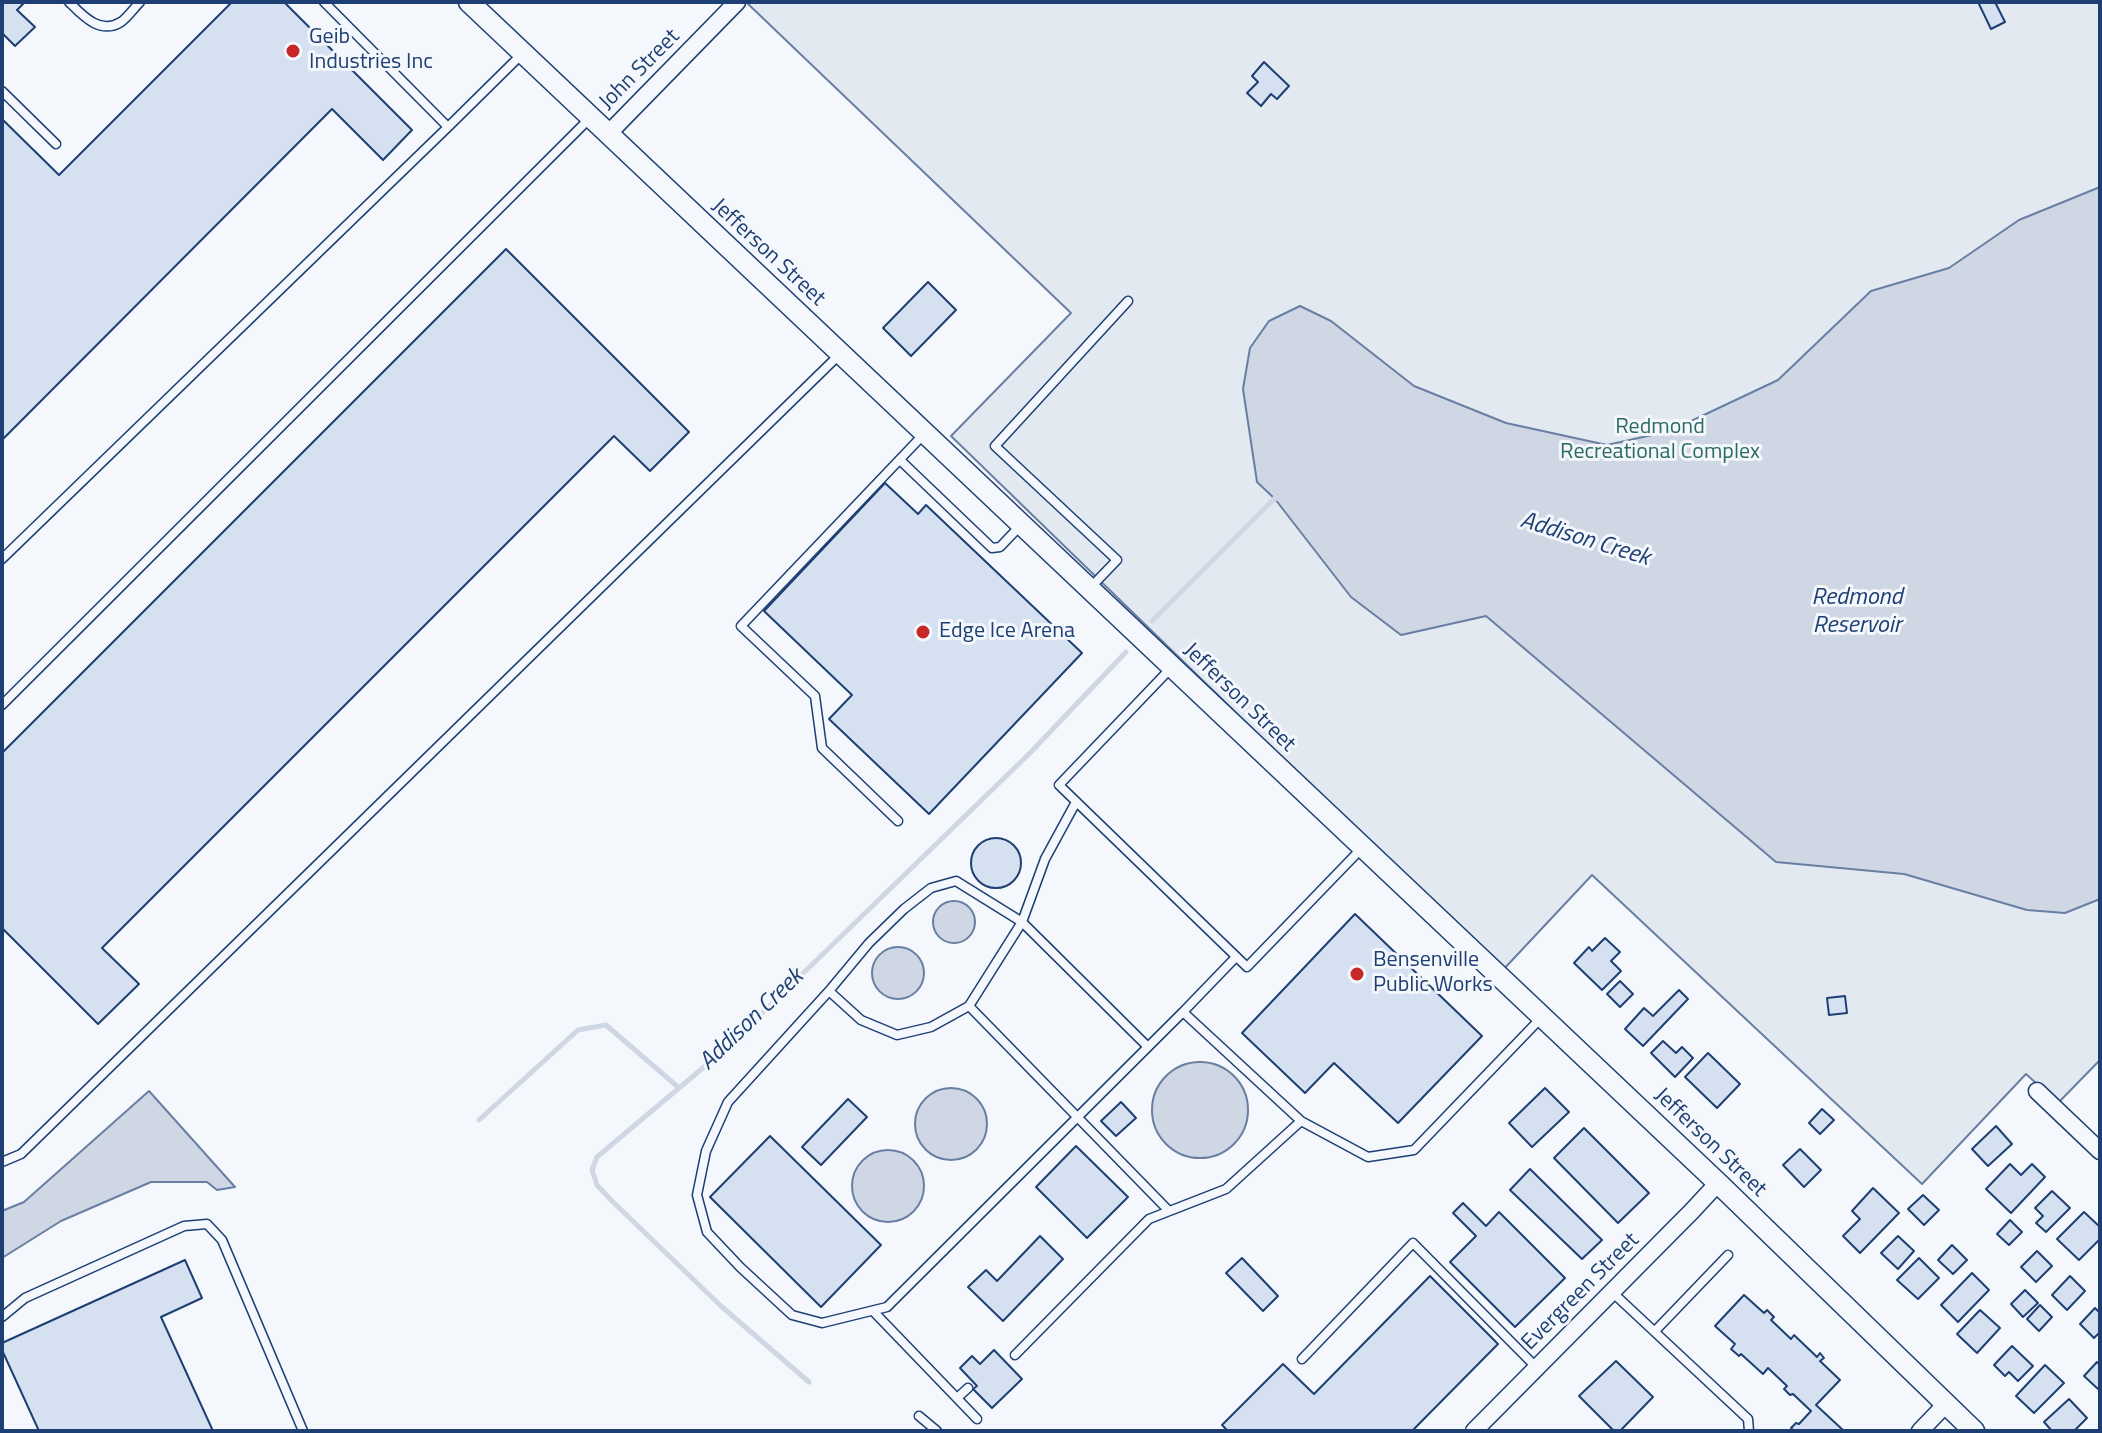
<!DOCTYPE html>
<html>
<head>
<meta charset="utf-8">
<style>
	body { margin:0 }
	#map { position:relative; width:2102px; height:1433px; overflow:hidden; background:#f4f7fb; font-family:"Titillium Web",sans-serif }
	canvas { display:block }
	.frame { position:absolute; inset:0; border:4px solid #1d3f73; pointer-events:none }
</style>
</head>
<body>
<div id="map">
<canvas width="2102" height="1433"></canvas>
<div class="frame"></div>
</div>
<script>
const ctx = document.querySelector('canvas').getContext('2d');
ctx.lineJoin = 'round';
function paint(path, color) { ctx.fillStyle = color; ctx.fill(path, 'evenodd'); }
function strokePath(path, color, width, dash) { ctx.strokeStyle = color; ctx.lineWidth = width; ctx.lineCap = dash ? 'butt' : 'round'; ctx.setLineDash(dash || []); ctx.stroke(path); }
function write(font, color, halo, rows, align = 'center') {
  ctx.font = font + ' "Titillium Web",sans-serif'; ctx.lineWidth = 6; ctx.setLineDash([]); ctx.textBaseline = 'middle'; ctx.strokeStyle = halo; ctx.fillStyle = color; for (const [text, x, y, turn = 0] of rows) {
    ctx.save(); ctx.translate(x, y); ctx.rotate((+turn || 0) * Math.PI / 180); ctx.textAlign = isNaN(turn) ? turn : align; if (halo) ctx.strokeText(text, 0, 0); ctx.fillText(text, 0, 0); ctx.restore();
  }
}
const green = new Path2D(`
	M746,2H2100V1060L2058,1103L2026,1074L1922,1184L1592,875L1502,971L951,436L1071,313Z`);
const water = new Path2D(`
	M2100,187V899L2065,913L2027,910L1904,874L1776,862L1486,616L1401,635L1351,597L1275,499L1257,482L1243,389L1250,348L1269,321L1300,306L1331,321L1414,386L1506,423L1607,445L1670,431L1778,380L1871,291L1949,268L2019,220Z
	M933 922a21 21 0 1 1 42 0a21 21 0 1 1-42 0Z
	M872 973a26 26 0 1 1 52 0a26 26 0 1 1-52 0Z
	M1152 1110a48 48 0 1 1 96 0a48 48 0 1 1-96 0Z
	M915 1124a36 36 0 1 1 72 0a36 36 0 1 1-72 0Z
	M149,1091L235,1187L217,1190L207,1182H151L61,1221L2,1258V1211L24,1202Z
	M852 1186a36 36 0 1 1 72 0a36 36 0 1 1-72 0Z`);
const stream = new Path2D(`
	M1152,621L1275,498L1281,499
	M479,1120L578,1030L606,1025L678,1087
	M809,1382L721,1306L611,1200L597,1185L592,1170L597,1157L723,1051L1030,753L1126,652`);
const building = new Path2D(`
	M2,2H25L17,10L35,27L15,46L2,33Z
	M232,2H284L412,130L383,160L332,109L2,440V119L59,175Z
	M1978,2H1995L2005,22L1991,29Z
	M1264,62L1289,86L1277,99L1271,94L1261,106L1247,93L1258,82L1252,76Z
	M506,249L689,432L650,471L614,436L102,948L139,984L98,1024L2,928V753Z
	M928,282L956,310L911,356L883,328Z
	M885,483L918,514L926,505L1082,653L929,814L829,719L852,695L764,611Z
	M971 863a25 25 0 1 1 50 0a25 25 0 1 1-50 0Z
	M1355,914L1482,1036L1398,1123L1334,1063L1305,1093L1242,1033Z
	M1605,938L1620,952L1611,961L1621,971L1602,990L1574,963L1589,947L1592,951Z
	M1620,981L1633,994L1620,1007L1607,994Z
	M1679,990L1688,999L1643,1046L1625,1029L1644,1008L1653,1016Z
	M1845,996L1847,1013L1829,1015L1827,998Z
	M1663,1041L1676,1053L1682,1047L1693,1058L1675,1077L1651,1053Z
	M1708,1053L1740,1084L1717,1108L1685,1077Z
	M1545,1088L1569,1112L1532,1147L1509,1123Z
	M848,1099L867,1117L821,1165L802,1147Z
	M1121,1102L1136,1118L1116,1136L1101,1121Z
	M1822,1109L1834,1120L1820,1134L1809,1123Z
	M1996,1126L2012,1144L1988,1166L1972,1149Z
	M1584,1128L1649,1193L1618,1223L1554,1158Z
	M770,1136L881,1245L821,1307L710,1197Z
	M1076,1146L1128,1197L1087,1238L1036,1187Z
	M1800,1149L1821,1170L1804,1187L1783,1165Z
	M2010,1164L2021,1175L2032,1164L2045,1177L2011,1213L1986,1189Z
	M1530,1169L1602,1240L1582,1259L1510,1190Z
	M1873,1188L1899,1213L1860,1253L1843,1236L1860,1219L1852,1211Z
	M2052,1191L2070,1208L2046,1232L2036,1223L2043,1216L2035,1208Z
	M1923,1195L1939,1210L1924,1225L1908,1209Z
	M1463,1203L1486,1226L1499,1212L1565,1278L1515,1327L1450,1262L1476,1236L1453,1213Z
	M2084,1212L2100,1227V1239L2079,1260L2057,1239Z
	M2010,1220L2022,1232L2009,1245L1997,1234Z
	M1040,1236L1063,1259L1003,1321L968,1287L986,1270L997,1281Z
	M1898,1236L1914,1251L1898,1269L1881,1253Z
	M1952,1245L1967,1260L1953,1274L1938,1260Z
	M2037,1251L2052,1266L2036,1282L2021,1267Z
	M1242,1258L1278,1296L1263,1311L1226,1273Z
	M1919,1258L1939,1278L1918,1299L1897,1280Z
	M185,1260L202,1298L161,1317L213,1431H39L2,1350V1343Z
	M1972,1273L1989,1290L1958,1322L1941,1305Z
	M1430,1276L1498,1344L1412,1431H1228L1222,1425L1283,1364L1314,1394Z
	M2070,1276L2085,1291L2067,1310L2052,1295Z
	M2025,1290L2038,1303L2023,1317L2011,1304Z
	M1744,1295L1764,1313L1767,1310L1774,1317L1771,1320L1791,1339L1794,1335L1817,1357L1820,1353L1824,1358L1820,1361L1840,1380L1816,1405L1844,1431H1794L1791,1428L1796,1423L1799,1424L1811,1411L1793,1394L1790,1395L1784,1389L1787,1386L1768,1368L1763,1374L1741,1354L1739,1356L1731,1349L1735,1344L1715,1326Z
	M2040,1305L2052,1317L2039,1331L2027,1319Z
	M2095,1308L2100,1313V1332L2094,1338L2080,1324Z
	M1980,1310L2000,1328L1977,1353L1957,1334Z
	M2012,1346L2033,1366L2018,1381L2009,1372L2005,1376L1994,1365Z
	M994,1350L1022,1379L992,1408L973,1389L977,1386L960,1368L972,1356L980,1364Z
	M1616,1361L1653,1397L1620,1431H1614L1579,1396Z
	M2097,1362L2100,1365V1387L2098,1389L2084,1376Z
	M2045,1365L2064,1383L2034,1413L2016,1396Z
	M2069,1399L2087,1418L2074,1431H2052L2044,1422Z`);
const service = new Path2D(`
	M69,2C83,16 100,35 121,22C128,17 134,8 140,2
	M324,2L448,127L523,53
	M2,91L56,144
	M900,460L992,548L1000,547L1021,525
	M2,559L448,127
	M1090,588L1117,560L995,446L1128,301
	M1171,668L1059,785L1247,967L1362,848
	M2,705L590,118
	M1076,802L1045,859L1022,922L969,1006L1169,1211
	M898,821L822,748L815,696L741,626L924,434
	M1236,957L1183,1012L1301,1121L1368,1157L1414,1150L1541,1018
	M829,991L861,1020L897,1035L931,1027L969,1006
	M1148,1047L1022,922L956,881L931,888L904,909L869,943L829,991L728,1102L706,1151L697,1195L707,1232L740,1267L792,1315L822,1323L887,1307L1183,1012
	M2,1162L21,1154L840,354
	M1612,1292L1748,1419L1749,1431
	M873,1311L977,1419
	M2,1317L25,1298L184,1226L207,1224L222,1240L303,1431
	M1655,1331L1728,1255
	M1015,1355L1149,1219L1226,1189L1301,1121
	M1302,1359L1413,1243L1536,1367
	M957,1398L968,1388
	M919,1416L937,1431`);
const minor = new Path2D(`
	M608,134L737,2
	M2037,1091L2100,1151
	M1474,1431L1692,1211L1718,1183
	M1920,1431L1946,1404`);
const tertiary = new Path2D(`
	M469,2L1718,1183L1974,1431`);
const markers = [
	[293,51,8,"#c62828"],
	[923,632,8,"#c62828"],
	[1357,974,8,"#c62828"]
];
const poiNames = [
	["Geib",309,38],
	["Industries Inc",309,63],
	["Edge Ice Arena",939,632],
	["Bensenville",1373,961],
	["Public Works",1373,986]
];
const streetNames = [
	["John Street",640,70,-45],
	["Jefferson Street",768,253,43],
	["Jefferson Street",1239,698,44],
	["Jefferson Street",1710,1143,44],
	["Evergreen Street",1581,1292,-45]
];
const parkNames = [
	["Redmond",1660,428],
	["Recreational Complex",1660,453]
];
const waterNames = [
	["Addison Creek",1585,540,17],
	["Redmond",1857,598],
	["Reservoir",1857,626],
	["Addison Creek",752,1020,-44]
];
paint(green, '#e3e9f0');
strokePath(green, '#687fa3', 2);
paint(water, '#cfd7e4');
strokePath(water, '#687fa3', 2);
strokePath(stream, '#cfd7e4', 5);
paint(building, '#d5e0f0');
strokePath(building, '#1d3f73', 2);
strokePath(service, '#1d3f73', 11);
strokePath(minor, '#1d3f73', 19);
strokePath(tertiary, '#1d3f73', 23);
strokePath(service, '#f4f7fb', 8);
strokePath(minor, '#f4f7fb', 16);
strokePath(tertiary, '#f4f7fb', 20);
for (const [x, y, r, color] of markers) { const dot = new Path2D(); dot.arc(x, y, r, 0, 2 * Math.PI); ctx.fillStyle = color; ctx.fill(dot); strokePath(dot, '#f4f7fb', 3); }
write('22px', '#1d3f73', '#f4f7fb', poiNames, 'left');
write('22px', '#1d3f73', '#f4f7fb', streetNames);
write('22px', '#2c6c60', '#f4f7fb', parkNames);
write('italic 24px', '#1d3f73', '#f4f7fb', waterNames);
</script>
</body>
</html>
